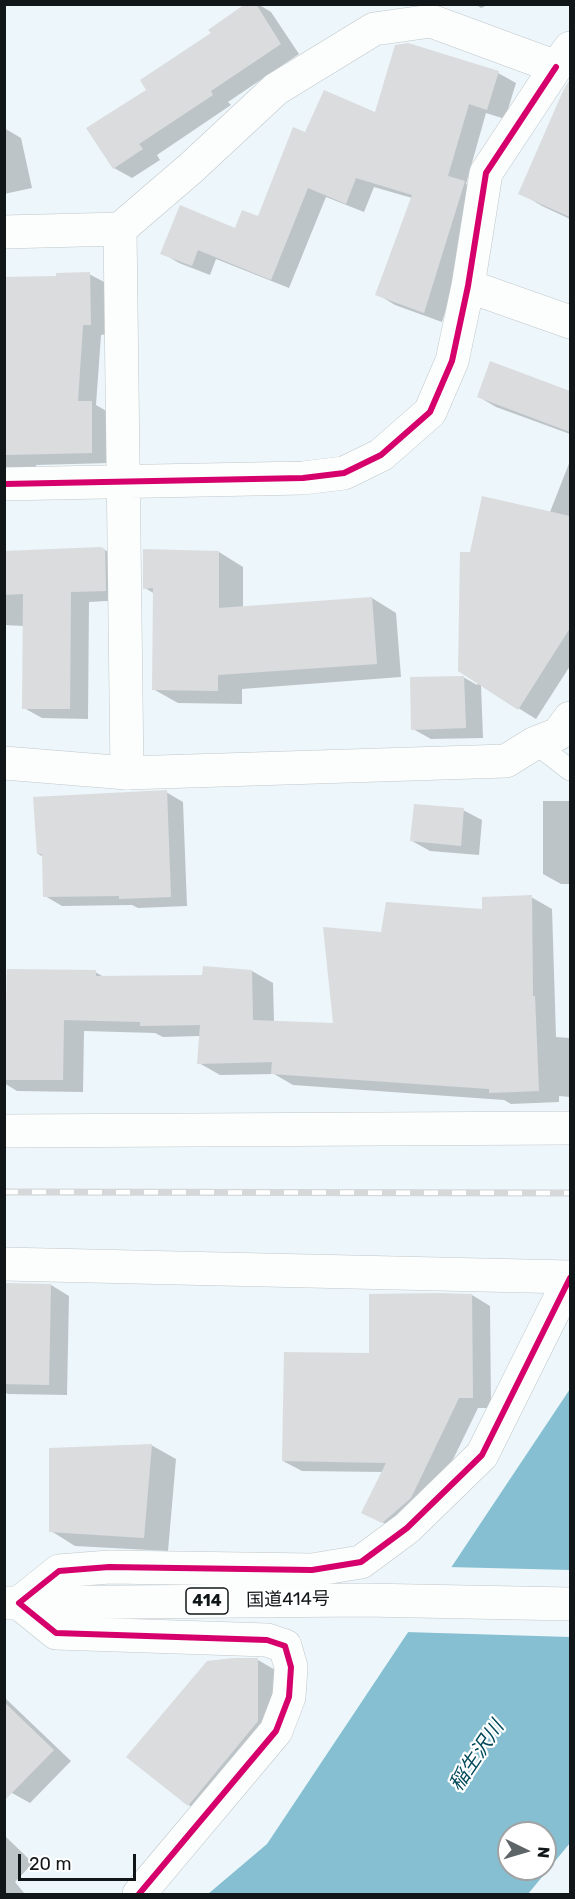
<!DOCTYPE html>
<html>
<head>
<meta charset="utf-8">
<style>
	body { margin:0 }
	#map { position:relative; width:575px; height:1899px; overflow:hidden; background:#edf6fa; font-family:Rubik,sans-serif }
	canvas { display:block }
	.frame { position:absolute; inset:0; border:6px solid #111719; pointer-events:none }
	.north { position:absolute; left:497px; top:1821px; width:60px; height:60px; box-sizing:border-box; background:#fff; border:2px solid #a0a2a3; border-radius:50%; rotate:95deg; font-size:16px; font-weight:700; line-height:24px; text-align:center; color:#111719 }
	.north::after { content:''; display:block; margin:auto; width:21px; height:27px; background:#5e6568; clip-path:polygon(50% 0,100% 100%,50% 72%,0 100%) }
	.scale { position:absolute; left:18px; top:1854px; width:118px; height:27px; box-sizing:border-box; border:3px solid #111719; border-top:0; padding-left:8px; font-size:18px; line-height:21px; white-space:nowrap; color:#111719; -webkit-text-stroke:4px #fff; paint-order:stroke }
</style>
</head>
<body>
<div id="map">
<canvas width="575" height="1899"></canvas>
<div class="frame"></div>
<div class="north">N</div>
<div class="scale">20 m</div>
</div>
<script>
const ctx = document.querySelector('canvas').getContext('2d');
ctx.lineJoin = 'round';
function paint(path, color) { ctx.fillStyle = color; ctx.fill(path, 'evenodd'); }
function strokePath(path, color, width, dash) { ctx.strokeStyle = color; ctx.lineWidth = width; ctx.lineCap = dash ? 'butt' : 'round'; ctx.setLineDash(dash || []); ctx.stroke(path); }
function write(font, color, halo, rows, align = 'center') {
  ctx.font = font + ' Rubik,"Noto Sans JP",sans-serif'; ctx.lineWidth = 4.5; ctx.setLineDash([]); ctx.textBaseline = 'middle'; ctx.strokeStyle = halo; ctx.fillStyle = color; for (const [text, x, y, turn = 0] of rows) {
    ctx.save(); ctx.translate(x, y); ctx.rotate((+turn || 0) * Math.PI / 180); ctx.textAlign = isNaN(turn) ? turn : align; if (halo) ctx.strokeText(text, 0, 0); ctx.fillText(text, 0, 0); ctx.restore();
  }
}
const water = new Path2D(`
	M570,1389V1843L528,1894H208L267,1844ZM509,1833H545V1869H509Z`);
const pier = new Path2D(`
	M448,1567L570,1570V1637L405,1632Z`);
const shadow = new Path2D(`
	M248,4H258L271,12L299,54L228,102L231,105L157,155L160,160L132,178L114,168L148,90Z
	M475,4H490L481,8Z
	M498,73L516,83L505,119L486,113L466,184L482,193L442,322L395,305L377,294L412,198L374,187L364,212L326,197L289,288L216,259L210,275L179,263L162,253L235,230L259,218L306,134L376,114Z
	M570,82V219L542,206L520,193L564,91Z
	M4,128L21,138L32,188L4,194Z
	M89,274L108,284V334L101,335L96,405L110,413V463L36,465V470H4V279L57,277Z
	M491,363L570,393V434L496,407L479,397Z
	M570,461V666L536,719L481,685L483,738L431,739L413,729L463,677L477,685L479,683L471,554L550,512Z
	M105,550L123,561L124,600L89,602L88,719L42,718L24,708V626L4,625V553Z
	M219,552L243,567V608L372,598L396,613L401,677L242,689V704L178,703L153,689L155,594L145,588Z
	M166,792L183,802L187,906L138,908L132,905L62,906L45,896L44,857L38,854Z
	M543,801H570V884H561L543,874Z
	M463,810L482,820L479,855L430,851L412,841Z
	M531,897L552,909L556,1037L570,1038V1097L559,1096V1102L511,1104L504,1100L293,1085L274,1074L220,1075L199,1063L200,1036L163,1037L155,1033L84,1031L83,1092L17,1091L4,1083V1031L95,972L106,978L204,976L252,971L273,983L274,1022L335,1025L382,934L484,911Z
	M4,1284L51,1285L69,1296L67,1395L8,1394L4,1392Z
	M472,1295L490,1306L491,1408H478L429,1509L401,1532L363,1512L383,1472L302,1471L283,1461L371,1355Z
	M151,1445L176,1459L168,1551L75,1546L51,1531Z
	M258,1660L282,1674V1735L214,1819L189,1805L128,1757Z
	M4,1697L71,1761L30,1803L12,1793L4,1785Z
	M4,1835L33,1863L15,1882L25,1894H4Z`);
const building = new Path2D(`
	M245,4H256L281,44L211,91L213,95L139,144L143,149L113,169L86,128L146,90L140,80L211,33L208,30Z
	M408,43L499,71L487,110L469,104L448,176L465,181L424,313L375,295L412,195L356,178L346,204L308,188L271,280L198,250L192,266L160,254L180,205L235,228L242,210L258,216L293,127L305,132L324,90L375,112L395,45Z
	M570,79V217L518,194L563,91Z
	M90,272L91,325H83L78,401H92V453L4,455V277L56,276V273Z
	M490,361L570,391V432L477,397Z
	M482,496L570,516V628L518,710L458,671L460,552H470Z
	M101,547L105,549L106,591L71,592L70,709H22L23,594L4,595V551Z
	M143,549L219,551V608L372,597L377,664L218,675V691L152,690L153,588L143,589Z
	M464,676L466,728L411,730L410,677Z
	M167,790L171,897L119,899V896L43,897L42,854H37L33,797Z
	M414,804L464,808L461,846L410,841Z
	M532,895L533,996H535L539,1091L489,1093V1089L271,1074L272,1062L197,1064L200,1025L140,1026V1022L64,1020L63,1080H4L7,969L96,970V976L202,975L203,966L252,970L253,1020L333,1023L323,927L381,932L386,902L482,909V897Z
	M4,1283L51,1284L49,1385L4,1384Z
	M437,1293L472,1294L473,1398H459L411,1498L382,1523L361,1513L386,1463L282,1461L284,1352L369,1353V1294Z
	M152,1444L144,1538L49,1532V1448Z
	M234,1658H258V1721L188,1806L126,1757L207,1661Z
	M4,1702L54,1750L4,1801Z`);
const service = new Path2D(`
	M535,743L570,770`);
const minor = new Path2D(`
	M120,229L127,773
	M4,232L120,229L191,168L276,89L374,29L431,21L556,67L570,48
	M468,286L570,322
	M4,484L303,478L344,473L381,455L430,412L452,361L468,286L486,173L556,67
	M4,1131L570,1128
	M4,1264L570,1277
	M139,1894L276,1731L289,1697L291,1667L285,1646L267,1640L56,1633L19,1603L59,1571L109,1567L312,1570L361,1562L407,1528L482,1455L570,1278`);
const tertiary = new Path2D(`
	M4,763L127,773L506,761L535,743L558,734L570,718`);
const trunk = new Path2D(`
	M4,1603L365,1600L570,1604`);
const rail = new Path2D(`
	M4,1192L570,1193`);
const cycleway = new Path2D(`
	M4,484L303,478L344,473L381,455L430,412L452,361L468,286L486,173L556,67
	M139,1894L276,1731L289,1697L291,1667L285,1646L267,1640L56,1633L19,1603L59,1571L109,1567L312,1570L361,1562L407,1528L482,1455L570,1278`);
const shields = [
	[207,1601,42]
];
const shieldNames = [
	["414",207,1601]
];
const streetNames = [
	["国道414号",288,1600,-1]
];
const waterNames = [
	["稲生沢川",477,1756,-56]
];
paint(water, '#85bfd1');
paint(pier, '#edf6fa');
paint(shadow, '#0003');
paint(building, '#dbdcde');
strokePath(service, '#c0c7ca', 22);
strokePath(minor, '#c0c7ca', 34);
strokePath(tertiary, '#c0c7ca', 34);
strokePath(trunk, '#c0c7ca', 34);
strokePath(service, '#fcfefe', 21);
strokePath(minor, '#fcfefe', 33);
strokePath(tertiary, '#fcfefe', 33);
strokePath(trunk, '#fcfefe', 33);
strokePath(rail, '#d5d7d9', 7);
strokePath(rail, '#fff', 4.5, [14]);
strokePath(cycleway, '#d6006c', 6);
for (const [x, y, w] of shields) { const box = new Path2D(); box.roundRect(x - w / 2, y - 13, w, 26, 4.5); ctx.fillStyle = '#fff'; ctx.fill(box); strokePath(box, '#111719', 1.5); }
write('bold 16px', '#111719', null, shieldNames);
write('18px', '#111719', '#fff', streetNames);
write('italic 20px', '#024a5b', '#fff', waterNames);
</script>
</body>
</html>
